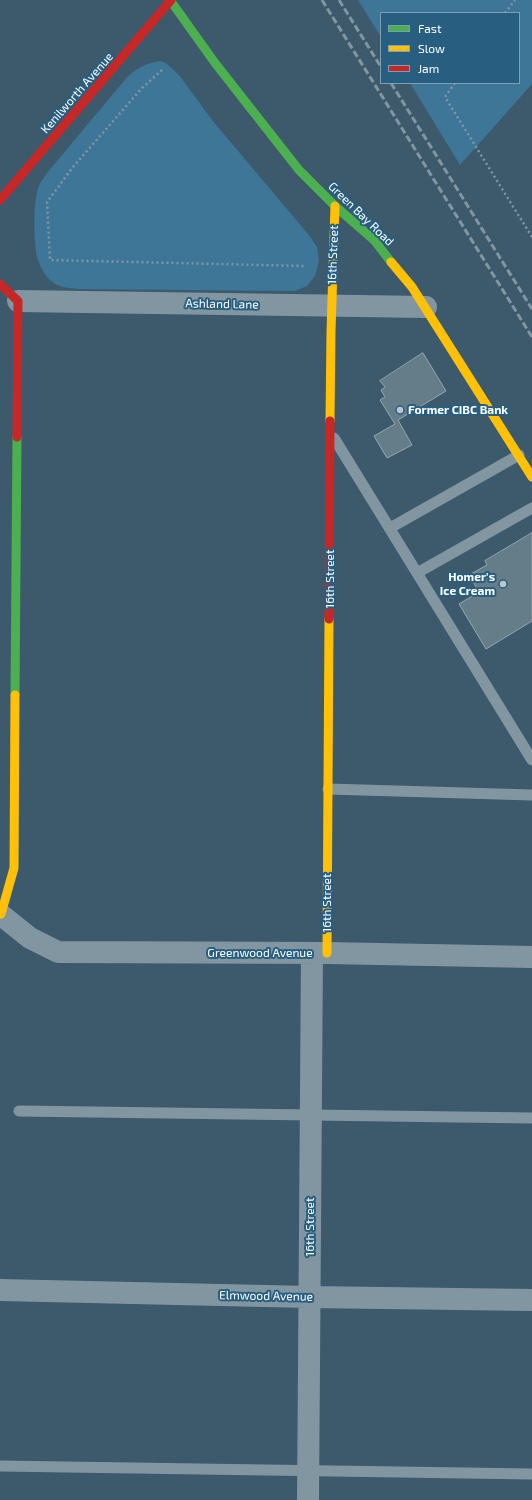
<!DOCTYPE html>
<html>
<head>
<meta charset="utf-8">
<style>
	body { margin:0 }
	#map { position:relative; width:532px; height:1500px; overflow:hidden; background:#3c5a6c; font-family:"Exo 2",sans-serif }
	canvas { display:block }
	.legend { position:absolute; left:380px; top:12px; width:140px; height:72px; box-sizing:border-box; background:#285f80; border:1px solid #7e9fb3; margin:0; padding:5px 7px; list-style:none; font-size:12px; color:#fff }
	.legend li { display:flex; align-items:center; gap:8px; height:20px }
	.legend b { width:20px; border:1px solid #7e9fb3 }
</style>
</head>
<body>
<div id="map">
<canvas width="532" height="1500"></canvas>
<ul class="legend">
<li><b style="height:5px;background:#4caf50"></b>Fast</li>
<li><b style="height:5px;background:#ffc107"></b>Slow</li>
<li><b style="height:5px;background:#c62828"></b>Jam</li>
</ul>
</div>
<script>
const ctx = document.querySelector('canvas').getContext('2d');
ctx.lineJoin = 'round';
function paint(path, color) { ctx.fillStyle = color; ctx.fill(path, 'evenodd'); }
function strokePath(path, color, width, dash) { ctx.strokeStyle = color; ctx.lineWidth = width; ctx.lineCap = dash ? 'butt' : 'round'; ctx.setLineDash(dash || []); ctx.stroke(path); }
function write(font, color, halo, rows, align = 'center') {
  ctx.font = font + ' "Exo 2",sans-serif'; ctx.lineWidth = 4; ctx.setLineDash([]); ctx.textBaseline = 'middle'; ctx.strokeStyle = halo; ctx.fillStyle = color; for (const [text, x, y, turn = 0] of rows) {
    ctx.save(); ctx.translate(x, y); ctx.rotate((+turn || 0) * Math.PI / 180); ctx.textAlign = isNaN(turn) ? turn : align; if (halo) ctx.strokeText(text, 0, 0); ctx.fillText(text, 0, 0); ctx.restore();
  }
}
const green = new Path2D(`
	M358,0H532V84L460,165L410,83H519V13H381V37Z
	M160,61L166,63L179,75L212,120L308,234L317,247L319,261L315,276L307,286L295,291L77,289C68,288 58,287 51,281C43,274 37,261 36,251C34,236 33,203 38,189C39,183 44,178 47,173L128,76C138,68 146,63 160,61Z`);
const building = new Path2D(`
	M423,353L446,391L398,420L412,445L387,458L374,436L395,424L380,400L385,397L381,390L385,387L380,381Z
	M532,533V621L486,649L459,604L479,592L469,575L487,565L485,561Z`);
const path = new Path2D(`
	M505,13L515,0
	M162,70L142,88L73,167L47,202L50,260L304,266
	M455,83L445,97L532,237`);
const lane = new Path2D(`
	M334,438L532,760
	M390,528L519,455
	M417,573L532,508
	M328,789L532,795
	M19,1111L532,1118
	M0,1466L532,1474`);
const street = new Path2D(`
	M18,301L426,307
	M0,914L30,938L58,952L327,953L532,957
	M0,1290L309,1297L532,1300
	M308,1500L312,953`);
const fast = new Path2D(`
	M170,0L215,63L299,170L335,206L374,240L391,262
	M15,695L17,437`);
const slow = new Path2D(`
	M391,262L412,287L532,477
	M330,421L331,331L335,206
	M1,914L14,868L15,695
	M327,953L329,619`);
const jam = new Path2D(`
	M0,200L171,0
	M0,284L18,301L17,437
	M329,619L330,421`);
const rail = new Path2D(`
	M322,0L532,337
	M339,0L381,67
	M391,83L532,309`);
const markers = [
	[400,410,4,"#bbc5cc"],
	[503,584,4,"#bbc5cc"]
];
const streetNames = [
	["Kenilworth Avenue",77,93,-49],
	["Green Bay Road",361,214,44],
	["16th Street",333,255,-88],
	["Ashland Lane",222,304,1],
	["16th Street",330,579,-90],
	["16th Street",327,903,-90],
	["Greenwood Avenue",260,953],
	["16th Street",310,1227,-90],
	["Elmwood Avenue",266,1296,1]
];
const poiNames = [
	["Former CIBC Bank",408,410],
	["Homer's",495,577,"right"],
	["Ice Cream",495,591,"right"]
];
paint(green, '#3d7696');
paint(building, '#657c89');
strokePath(building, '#95a7b1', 1);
strokePath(path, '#8296a2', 2.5, [2, 3]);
strokePath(lane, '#8296a2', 11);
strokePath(street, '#8296a2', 22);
strokePath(fast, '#4caf50', 9);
strokePath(slow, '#ffc107', 9);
strokePath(jam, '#c62828', 9);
strokePath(rail, '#8296a2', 3, [7, 3]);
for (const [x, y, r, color] of markers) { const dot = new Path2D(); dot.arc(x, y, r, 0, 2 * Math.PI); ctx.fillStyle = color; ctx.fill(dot); strokePath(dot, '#285f80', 1.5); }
write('12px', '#fff', '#285f80', streetNames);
write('bold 12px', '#fff', '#285f80', poiNames, 'left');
</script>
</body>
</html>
